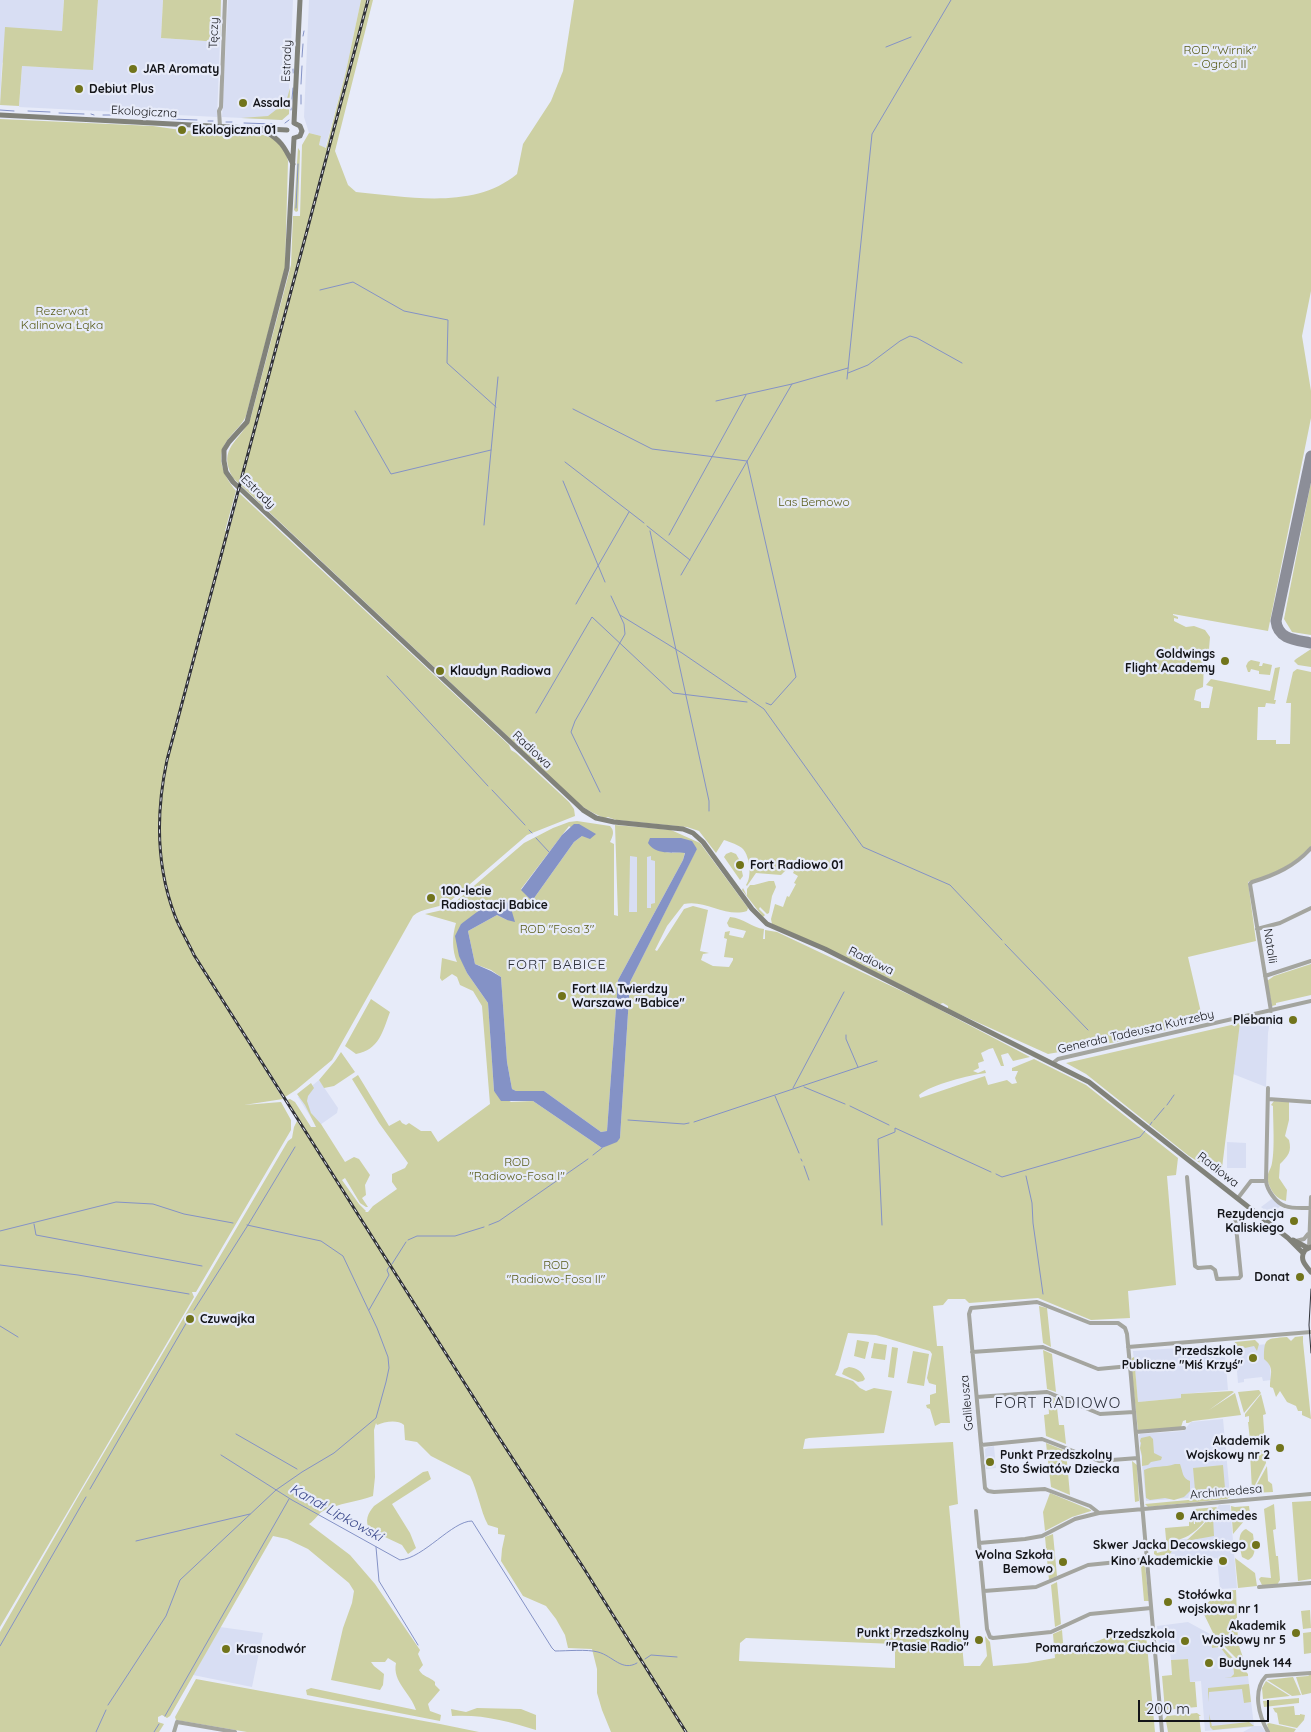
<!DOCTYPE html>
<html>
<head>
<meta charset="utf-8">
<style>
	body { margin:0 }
	#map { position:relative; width:1311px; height:1732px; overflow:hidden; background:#e7ebf9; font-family:Quicksand,sans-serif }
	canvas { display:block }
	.scale { position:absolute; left:1138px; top:1700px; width:131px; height:22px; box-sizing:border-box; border:2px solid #131418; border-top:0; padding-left:6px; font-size:15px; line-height:18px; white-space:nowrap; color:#131418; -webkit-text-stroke:4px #e7ebf9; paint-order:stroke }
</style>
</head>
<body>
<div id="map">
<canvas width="1311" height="1732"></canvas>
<div class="scale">200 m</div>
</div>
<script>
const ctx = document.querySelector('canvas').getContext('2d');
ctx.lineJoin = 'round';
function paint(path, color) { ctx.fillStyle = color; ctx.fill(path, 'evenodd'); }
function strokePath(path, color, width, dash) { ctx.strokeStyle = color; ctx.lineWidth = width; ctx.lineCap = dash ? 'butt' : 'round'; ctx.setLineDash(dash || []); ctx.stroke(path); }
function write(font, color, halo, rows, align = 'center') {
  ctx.font = font + ' Quicksand,sans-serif'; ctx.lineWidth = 4.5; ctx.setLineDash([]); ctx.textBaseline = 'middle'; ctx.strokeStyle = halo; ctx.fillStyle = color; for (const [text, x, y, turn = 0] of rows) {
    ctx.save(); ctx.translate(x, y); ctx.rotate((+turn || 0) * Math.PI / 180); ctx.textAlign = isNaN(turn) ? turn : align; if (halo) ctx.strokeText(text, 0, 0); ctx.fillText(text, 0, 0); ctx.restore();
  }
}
const built = new Path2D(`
	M0,0H64L62,31L2,63L0,106Z
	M98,0H163L161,38L220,42L217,117L19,107L22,66L93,69Z
	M228,0H293L288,114L282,120L222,117Z
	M309,0H361L346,71L325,149L319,145L321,136L309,133L304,117Z
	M620,850L676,857L677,865L658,905L629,921Z
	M1271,1015L1268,1033L1266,1087L1233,1074L1240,1023Z
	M319,1080L338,1108L337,1113L317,1127L298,1097Z
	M1227,1142L1246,1143V1168H1227Z
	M1273,1198L1280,1206L1272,1216L1261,1207Z
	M1268,1344L1271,1380L1263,1381L1262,1377L1244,1379V1382L1238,1383L1235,1347Z
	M1224,1345L1228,1390L1182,1394V1398L1138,1402L1133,1351Z
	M1223,1419L1230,1495L1146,1501L1139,1436L1140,1434L1183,1431L1191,1422Z
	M994,1446L996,1468L986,1469L985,1449L988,1447Z
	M1219,1505H1230L1237,1588L1220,1589L1217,1558L1175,1561V1554H1171L1170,1540L1201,1538L1212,1516Z
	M1188,1622L1210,1634L1212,1648L1220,1647L1233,1664L1234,1674L1231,1677L1248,1676L1254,1726H1261L1266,1732H1243L1252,1727L1205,1731L1201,1681L1190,1682L1188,1659L1171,1660L1170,1652L1160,1654L1157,1626Z
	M220,1627L263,1633L252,1687L193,1675Z`);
const green = new Path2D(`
	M64,0H98L93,70L22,66L19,106L0,105L5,27L62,31Z
	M163,0H221L220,42L161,38Z
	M361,0H373L335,151L348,185L356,192C408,197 474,210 517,174L523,144L551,101L563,71L574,0H1311V291L1302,336L1311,391V418L1268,631L1173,614V615L1178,617V619L1174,618V621L1186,627L1194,626L1205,630L1210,637L1209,649L1204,653C1203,664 1204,675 1203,687L1196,690L1194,700L1201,702V708H1209L1213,687L1206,685L1211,679L1270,691L1275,668L1280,667L1274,700H1276L1275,704L1266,703L1265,707H1258L1257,740H1276V744H1290L1291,703H1286L1293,672L1297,669L1311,672V846C1294,865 1272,875 1248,882L1256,941L1188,957L1203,1021L1122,1041L1048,1054L948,1009V1006L943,1003L940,1004L820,945L772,924L771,919L775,904L783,907L787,896L789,897L796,884L794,883L798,876L793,873L794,871L788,868L781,875L756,873L747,886L746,885C752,877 750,857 743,849C739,845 730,842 724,840L716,853L699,831L687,827L616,820L608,817L605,818C571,806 545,773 519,749V744L515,743L233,478C216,447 241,442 251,417L291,265L293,216H300L302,145L309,133L321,136L319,145L326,148L346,71Z
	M290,88L289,114L282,120L241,118L268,116L286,102Z
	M0,119L153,126L188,131L201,129L221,130L263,135L272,138L280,145L285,151L288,161L285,268L246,416C242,425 235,430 229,438C214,456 223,475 236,491L225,531H229L239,493L509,745L511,750L516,753L569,802L574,809L575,816L527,835L448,903C437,908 422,908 413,916L332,1060L296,1090L285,1097L267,1068H264L283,1099L244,1105L281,1102L291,1120V1130L196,1292H192L194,1297L0,1627Z
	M298,148L300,151L298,211L296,212L294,210Z
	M1311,482V635L1292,632L1284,619Z
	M1311,649V667L1298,665L1294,661L1296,659Z
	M1251,660L1260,662L1259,666H1262L1263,663L1272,665L1270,675L1259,674V671L1251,669L1250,672H1248L1246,666L1248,662Z
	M577,821L610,826C615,831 613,836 610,842L614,844V915L618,916L615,825L671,830L700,843L748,908L747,911C726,918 705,899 684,904L667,926L655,950L657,951L684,909L693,906L708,910L700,951L709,953L703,954L701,960L713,966L729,967L733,960V958L724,957L727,939L724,938L725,932L730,931L729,935L743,938L746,931L729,927L727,923L730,917C744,918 752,928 764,929L763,939H765V930L777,932L927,1003L1030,1057L1013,1061L1008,1053L1001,1055L1004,1066H1001L993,1048L989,1049L981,1053L984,1061L978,1063L979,1068L973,1071L978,1073L985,1070L986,1073C970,1075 932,1084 919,1095L920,1098L985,1076L988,1085L1007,1080L1012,1084L1017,1083L1015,1078L1018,1071H1012V1068L1034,1059L1086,1085L1178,1158L1176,1175L1167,1176L1176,1285L1128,1291L1130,1318L1091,1320L1038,1298L969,1303L965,1299H948L943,1305L933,1306L937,1346H943L950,1423H941L935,1426L930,1409L927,1408L926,1405L930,1404V1395L936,1393V1385L929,1383L927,1378L932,1354L930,1351L876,1335L848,1333L838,1369L835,1375L853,1381L860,1388L866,1391L874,1388L892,1391L884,1433L809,1438L805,1439L803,1449L953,1442L958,1504L949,1506L964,1666H980L987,1656L985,1636L990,1642L993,1666L1027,1663L1055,1658L1053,1634L1062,1630L1064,1655L1105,1638L1146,1634L1155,1732H611L602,1710L597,1693V1669L592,1649L568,1648L565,1635L556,1619L546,1606L523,1596L501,1561L502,1549L505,1535L498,1534V1528L488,1525C480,1510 478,1491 470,1476L431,1456L417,1442L405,1440L404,1425C397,1419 384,1422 377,1425L376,1423L374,1430L375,1477L373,1496C357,1502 339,1503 323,1511C319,1513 315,1520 309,1524L350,1555L375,1584L420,1650L418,1654L423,1665L419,1670C423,1677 430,1677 435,1682V1685L440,1690L428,1704L430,1711L441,1715L440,1721L307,1695L306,1690L311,1688L416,1710C411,1693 392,1682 396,1663L388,1658L385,1662H371L374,1666L384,1674L383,1685L380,1690L331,1680L343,1628L352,1603L354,1591L349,1583L308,1549L287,1539L273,1536L170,1716L167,1718L162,1715L158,1717V1722L164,1724L159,1732H0V1632L79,1495L288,1141L292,1138L294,1127L297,1121L302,1129H305L287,1100L290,1099L295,1102L311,1127H316L305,1105L297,1094L311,1083L314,1088L308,1096L307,1101L311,1113L321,1124L345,1162L354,1157L359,1159L370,1175L365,1185L366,1195L362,1198L368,1207H366L360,1203L345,1178L342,1180L359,1204L366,1211L365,1212H368L373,1206L397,1189L392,1182V1174L405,1168L408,1163L379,1123L352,1079L358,1075L389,1126L400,1120L402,1123L406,1125L409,1123L421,1131H431L438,1142L490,1104L482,1006L473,991L460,985L457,977L452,974L442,981L440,978L442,958L457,962C452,950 452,936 456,923L425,914L447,909L524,843L553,828L569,822ZM569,826L582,836L574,842L532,901L521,889ZM697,848L630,982L620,1138L602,1148L533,1101L511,1102L494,1091L488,1003L467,973L460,956L461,924L510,905L507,920L497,915L468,931L475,964L491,970L501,977L507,1062L512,1089L516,1091H544L601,1132L607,1131L618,980L683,860L685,852L665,853ZM630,856L637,857V912H629ZM651,856V860L655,861V903L651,904V908H647V857ZM746,1638L895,1644V1668L739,1661L740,1643Z
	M731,852L736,854L740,861V867H741L743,876L740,880L724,857L726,854Z
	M769,881H774L776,887L772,896L769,913L767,914L760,907L759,909L765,915L763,917L742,890L743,888L747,896V889L750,885H754Z
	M1311,964V995L1276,1003V1005L1272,1006L1267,981L1274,976Z
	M371,999L390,1012C383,1031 379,1050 356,1054L345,1046Z
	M1240,1023L1221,1176L1189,1156L1086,1074L1066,1063Z
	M341,1052L355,1072L334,1086L324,1088L319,1080L335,1061Z
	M1274,1101L1289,1102V1120L1285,1136L1289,1140C1292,1152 1288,1156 1280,1164L1279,1178L1287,1190L1286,1201C1276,1199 1271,1191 1268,1182C1266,1173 1271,1170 1272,1163C1275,1149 1273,1121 1273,1106L1271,1105Z
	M1039,1306L1047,1308L1051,1347L1043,1343Z
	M1303,1336V1342L1311,1419L1302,1415V1411H1298L1296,1406L1287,1402L1280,1391L1276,1397L1273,1388L1270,1387C1270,1374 1275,1368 1264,1359C1264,1337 1266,1339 1287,1337L1291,1341L1295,1337Z
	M857,1340L869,1342L865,1359L854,1356Z
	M1255,1340L1259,1344L1257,1351L1254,1346L1245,1348L1243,1346L1233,1347L1235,1342Z
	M874,1343L887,1345L885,1360L871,1358Z
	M892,1347L898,1348L894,1378L888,1377Z
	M1043,1350L1052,1354L1056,1392L1047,1389Z
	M913,1351L929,1354L924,1386L907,1383Z
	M1134,1357L1138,1402L1181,1398V1394L1232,1391L1234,1392L1209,1410L1235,1393L1241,1415L1193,1421L1188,1423H1186V1420L1183,1421L1181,1427L1138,1431L1131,1364L1132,1358Z
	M849,1367C857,1368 862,1371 865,1379L863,1381L858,1382L842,1374L844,1369Z
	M1259,1390L1261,1393L1244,1413L1238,1392Z
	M1261,1394L1266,1414L1263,1415L1265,1444H1261V1442L1248,1443L1247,1440H1250L1248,1422H1249V1416L1245,1417V1414Z
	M1048,1395L1056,1399L1059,1425H1064L1066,1444L1046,1436L1044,1415L1049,1414Z
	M1150,1436L1153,1439L1154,1453L1162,1457L1161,1460L1151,1462L1148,1465L1142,1466V1456L1140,1448L1141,1443L1140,1441L1141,1438Z
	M1046,1443L1066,1451L1070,1495L1051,1487Z
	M1265,1450L1266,1463L1252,1491L1250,1452Z
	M1132,1461L1137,1465L1139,1501L1135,1502Z
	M1175,1464H1180C1183,1472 1182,1478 1190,1481V1491L1184,1497L1174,1500L1165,1498L1150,1500L1146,1498L1144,1470C1154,1465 1164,1468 1175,1464Z
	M1223,1465L1225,1488L1195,1490L1193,1468Z
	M1267,1466L1268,1481L1272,1484L1273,1492L1252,1493Z
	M428,1471L431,1479L392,1504L410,1533L416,1548L408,1554L402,1545L370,1530C364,1521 368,1513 374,1506L423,1472Z
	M1050,1493L1091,1510V1511L1072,1517L1045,1531L1043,1512Z
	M1231,1496L1227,1499L1148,1507L1145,1504Z
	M1311,1501V1579L1298,1581L1292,1502Z
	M1274,1504L1276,1529L1273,1530L1276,1556H1278L1280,1580L1277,1585H1262L1259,1579L1261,1577L1271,1578L1264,1509Z
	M1231,1506L1235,1507L1249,1506L1250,1514L1233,1534Z
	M1217,1507C1202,1524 1193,1539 1171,1541L1172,1551L1170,1554L1157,1556L1154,1554V1548L1156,1547L1157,1553L1167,1550L1165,1528L1189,1526V1518H1193L1194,1524H1195V1517H1200L1199,1512H1195V1509Z
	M1217,1508V1516H1213L1214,1536L1186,1541L1202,1526Z
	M1246,1529L1253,1534C1254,1543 1258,1556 1248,1560L1242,1557C1240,1547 1236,1533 1246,1529Z
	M1053,1534L1057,1576L1049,1580L1045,1537Z
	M1235,1558L1255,1573L1257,1586L1238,1588Z
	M1145,1565L1149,1601H1144L1141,1566Z
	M1057,1582L1061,1624L1055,1627L1051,1585Z
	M1236,1590L1238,1643L1247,1669L1215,1637L1201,1608L1222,1591Z
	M1310,1610L1311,1628L1303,1629L1301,1611Z
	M1311,1632V1653L1304,1654L1303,1633Z
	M1210,1634L1248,1674V1676L1224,1678L1231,1677L1234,1674L1233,1664L1220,1647L1212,1648Z
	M1188,1659L1190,1682H1195L1197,1707L1165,1710L1162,1676L1172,1675L1171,1660Z
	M1311,1674V1693L1302,1695L1296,1677L1308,1676Z
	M1293,1677L1301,1695L1292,1696L1267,1680Z
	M196,1679L440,1724L479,1732H247L176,1720L175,1717Z
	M1266,1681L1290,1696L1263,1699L1262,1688Z
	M1249,1684L1251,1702L1244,1703L1242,1689L1209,1692L1208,1702V1688Z
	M1299,1698V1703L1264,1707L1263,1701Z
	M1294,1706L1295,1715H1300V1714L1305,1715L1304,1720L1297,1728L1279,1724L1277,1713L1275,1712L1273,1708Z
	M477,1708L521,1709L536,1715V1730C508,1721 481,1714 452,1716L451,1709L466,1712Z
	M1197,1713L1201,1716H1199L1201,1732H1168L1166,1721L1164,1720L1167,1716Z
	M1209,1714L1212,1726L1249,1722L1254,1726L1213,1730L1210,1727Z
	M1269,1723L1296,1729L1294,1732H1269L1267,1724Z`);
const water = new Path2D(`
	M574,824H579L596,834L590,839L582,836L574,842L532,901L521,890L562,835Z
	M650,838H681L692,841L697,849L630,982L620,1138L617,1142L602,1148L533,1101H501L494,1091L488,1003L467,973L459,956L455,936L461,924L489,903L503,898L510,905L515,922L507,920L497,915L468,931L475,964L491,971L501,977L507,1062L512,1089L516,1091H544L601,1132L607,1131L618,980L683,860L685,853C673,852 655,855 648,843Z`);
const stream = new Path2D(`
	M303,36L304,31
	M886,47L911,37
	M302,57L303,44
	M293,69V73
	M301,84L302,66
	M301,95V104
	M0,110L14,111
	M291,110L293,88
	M28,111L50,112
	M59,113L84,114
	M91,114L94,115
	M103,115H112
	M172,119L197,120
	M208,121H213
	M226,122H232
	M244,123L274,124
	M285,123L289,120
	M296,208L298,164
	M320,290L353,282L404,311L448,320L447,363L496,407
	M848,373L868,365L900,341L910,336L917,338L962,363
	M847,379L872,134L951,0
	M716,401L792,384L848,368
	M573,409L652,449L747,461L796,677L771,705L766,703
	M355,411L391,474L491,450
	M565,462L644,523
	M563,481L605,582
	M484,525L498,377
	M647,526L690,560
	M650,531L709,801V811
	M669,535L746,395
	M681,575L792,384
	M576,604L629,512
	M620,615L682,653L764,709L863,847L950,885L1002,940
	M387,676L488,786
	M536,713L592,617L673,693L747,702
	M492,790L525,825
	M600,792L571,732L575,721L625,634L624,624L611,596
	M529,830L532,833
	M536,838L549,852
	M1005,944L1088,1030
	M846,1035V1039L858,1067
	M804,1087L845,1104
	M793,1088L844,992
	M775,1096L799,1153
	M1167,1105L1174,1095
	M850,1106L889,1125
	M628,1120L684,1124L689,1123
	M1154,1120L1164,1108
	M694,1122L877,1061
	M1150,1125L1152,1122
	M593,1155L602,1148
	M801,1159L802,1161
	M804,1166L809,1180
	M996,1174L1002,1177L1140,1137L1145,1131
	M1026,1176L1032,1203L1033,1223L1043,1294
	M34,1224L36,1235L202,1266
	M489,1225L499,1221L588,1159
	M882,1225L878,1139L895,1132V1128L991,1172
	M0,1231L116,1202L153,1204L184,1214L233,1223
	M408,1240L417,1236H455L484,1227
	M392,1264L406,1242
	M0,1265L78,1275L189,1294
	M194,1310L248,1225L295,1147
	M369,1310L389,1275L387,1270L389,1267
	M0,1326L18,1337
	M236,1434L297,1469
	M221,1455L292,1500L400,1560C424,1558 452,1521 472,1521L552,1648L555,1651C567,1651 587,1649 598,1652C613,1656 622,1672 637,1663
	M90,1489L188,1320
	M136,1541L250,1514
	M376,1547L379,1581L418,1645
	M0,1646L86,1497
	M645,1659L651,1655L677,1657
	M108,1705L166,1616L180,1580L276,1490L302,1472L334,1453L376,1418L386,1382L389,1368L388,1357L377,1328L343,1256L321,1241L247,1225
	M165,1716L289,1499
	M96,1732L106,1710
	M154,1732L159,1724`);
const taxiway = new Path2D(`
	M1311,456L1276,621C1278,640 1297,640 1311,643`);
const street = new Path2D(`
	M220,126L219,111L221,107L225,0
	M1257,929L1280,923L1311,908
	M1265,976L1311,961
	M1271,1011L1250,884L1252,882C1275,875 1295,866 1311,848
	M1053,1063L1058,1059L1311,1001
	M1268,1099L1311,1102
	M1187,1177L1195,1266L1198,1268L1211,1267L1215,1270L1217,1279L1239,1278L1241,1276L1235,1217
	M1266,1181L1268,1088
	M1238,1198L1251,1181H1266C1267,1190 1276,1203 1285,1206C1293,1209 1303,1208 1310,1208
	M1296,1241L1304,1239L1308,1234
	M1309,1248L1311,1197
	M1128,1347L1311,1332
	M972,1352L1043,1347L1098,1369L1130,1366
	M977,1397L1047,1392L1100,1414L1134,1412
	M1136,1432L1184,1428
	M981,1445L1042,1439L1099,1461L1138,1458
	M976,1511L987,1629L990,1637L993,1638L1051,1632L1090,1614L1151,1608
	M1099,1513L1090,1506L1045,1489L994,1492L988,1491L985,1488L969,1314L971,1308L1037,1302L1090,1323H1118L1125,1328L1127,1334L1130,1366L1162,1732
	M979,1543L1025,1539L1042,1536L1075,1519L1099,1513L1311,1494
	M1259,1587L1311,1583
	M984,1591L1036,1587L1088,1565L1147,1559
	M174,1732L177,1722L235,1732
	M1268,1732C1259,1716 1252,1691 1266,1676L1311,1673`);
const secondary = new Path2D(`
	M0,115L287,130
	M294,123L300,0
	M263,130C281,140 284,146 293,164
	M294,138L287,268L247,422L229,442L224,450V461L226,472L233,482L583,810L596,818L614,822L683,829L693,833L703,842L752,909L767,924L825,949L1089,1082L1288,1238L1303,1253
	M294,138L300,136L302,131L300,126L294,123
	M1293,1240L1308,1248
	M1311,1247L1305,1250C1299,1259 1305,1265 1311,1272`);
const tram = new Path2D(`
	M1311,1289L1309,1325L1311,1353`);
const rail = new Path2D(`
	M368,0L167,760C156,812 156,866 175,916C180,929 188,942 194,955L498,1436L583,1567L686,1732`);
const markers = [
	[133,69,5,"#71741b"],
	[79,89,5,"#71741b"],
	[243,103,5,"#71741b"],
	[182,130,5,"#71741b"],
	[1225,661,5,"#71741b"],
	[440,671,5,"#71741b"],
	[740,865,5,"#71741b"],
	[431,898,5,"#71741b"],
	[562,996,5,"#71741b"],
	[1293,1020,5,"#71741b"],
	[1294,1221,5,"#71741b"],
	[1300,1277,5,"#71741b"],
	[190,1319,5,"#71741b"],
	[1253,1358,5,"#71741b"],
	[1280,1448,5,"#71741b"],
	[990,1462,5,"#71741b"],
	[1180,1516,5,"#71741b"],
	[1256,1545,5,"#71741b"],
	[1223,1561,5,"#71741b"],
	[1063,1562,5,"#71741b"],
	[1168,1602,5,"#71741b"],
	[1296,1633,5,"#71741b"],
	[979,1640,5,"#71741b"],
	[1185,1641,5,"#71741b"],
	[226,1649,5,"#71741b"],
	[1209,1663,5,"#71741b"]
];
const streetNames = [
	["Tęczy",214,33,-88],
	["Estrady",287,61,-88],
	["Ekologiczna",144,112,3],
	["Estrady",258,492,44],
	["Radiowa",532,750,43],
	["Natalii",1270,946,81],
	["Radiowa",871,961,26],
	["Generała Tadeusza Kutrzeby",1136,1032,-13],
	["Radiowa",1218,1170,38],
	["Galileusza",967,1403,-95],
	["Archimedesa",1226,1492,-5]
];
const parkNames = [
	["ROD \"Wirnik\"",1220,50],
	["- Ogród II",1220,64],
	["Rezerwat",62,311],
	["Kalinowa Łąka",62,325],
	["Las Bemowo",814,502],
	["ROD \"Fosa 3\"",557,929],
	["ROD",517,1162],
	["\"Radiowo-Fosa I\"",517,1176],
	["ROD",556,1265],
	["\"Radiowo-Fosa II\"",556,1279]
];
const poiNames = [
	["JAR Aromaty",143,69],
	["Debiut Plus",89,89],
	["Assala",253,103],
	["Ekologiczna 01",192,130],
	["Goldwings",1215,654,"right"],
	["Flight Academy",1215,668,"right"],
	["Klaudyn Radiowa",450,671],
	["Fort Radiowo 01",750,865],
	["100-lecie",441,891],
	["Radiostacji Babice",441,905],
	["Fort IIA Twierdzy",572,989],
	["Warszawa \"Babice\"",572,1003],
	["Plebania",1283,1020,"right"],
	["Rezydencja",1284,1214,"right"],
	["Kaliskiego",1284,1228,"right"],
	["Donat",1290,1277,"right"],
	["Czuwajka",200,1319],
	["Przedszkole",1243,1351,"right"],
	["Publiczne \"Miś Krzyś\"",1243,1365,"right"],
	["Akademik",1270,1441,"right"],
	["Wojskowy nr 2",1270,1455,"right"],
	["Punkt Przedszkolny",1000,1455],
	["Sto Światów Dziecka",1000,1469],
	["Archimedes",1190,1516],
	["Skwer Jacka Decowskiego",1246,1545,"right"],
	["Wolna Szkoła",1053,1555,"right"],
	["Bemowo",1053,1569,"right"],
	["Kino Akademickie",1213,1561,"right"],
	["Stołówka",1178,1595],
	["wojskowa nr 1",1178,1609],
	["Akademik",1286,1626,"right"],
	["Wojskowy nr 5",1286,1640,"right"],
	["Punkt Przedszkolny",969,1633,"right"],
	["\"Ptasie Radio\"",969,1647,"right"],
	["Przedszkola",1175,1634,"right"],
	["Pomarańczowa Ciuchcia",1175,1648,"right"],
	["Krasnodwór",236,1649],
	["Budynek 144",1219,1663]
];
const neighbourhoodNames = [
	["FORT BABICE",557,965]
];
const waterNames = [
	["Kanał Lipkowski",336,1513,29]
];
const quarterNames = [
	["FORT RADIOWO",1058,1403]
];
paint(built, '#d8def3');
paint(green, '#cdd0a3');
paint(water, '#8492c6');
strokePath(stream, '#8492c6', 1);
strokePath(taxiway, '#8c8e98', 11);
strokePath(street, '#a4a59f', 4);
strokePath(secondary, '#81827a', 5);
strokePath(tram, '#313238', 1);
strokePath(rail, '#313238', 3);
strokePath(rail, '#e7ebf9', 1, [4]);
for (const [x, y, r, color] of markers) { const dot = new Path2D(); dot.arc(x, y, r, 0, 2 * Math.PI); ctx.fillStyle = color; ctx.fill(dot); strokePath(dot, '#e7ebf9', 2); }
write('12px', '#131418', '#e7ebf9', streetNames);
write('12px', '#595c19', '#e7ebf9', parkNames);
write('bold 12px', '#131418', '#e7ebf9', poiNames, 'left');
ctx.letterSpacing = '1px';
write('14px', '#2e313b', '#e7ebf9', neighbourhoodNames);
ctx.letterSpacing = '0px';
write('italic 14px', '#3e4b8d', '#e7ebf9', waterNames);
ctx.letterSpacing = '1px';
write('15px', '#2e313b', '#e7ebf9', quarterNames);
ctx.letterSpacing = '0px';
</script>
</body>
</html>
